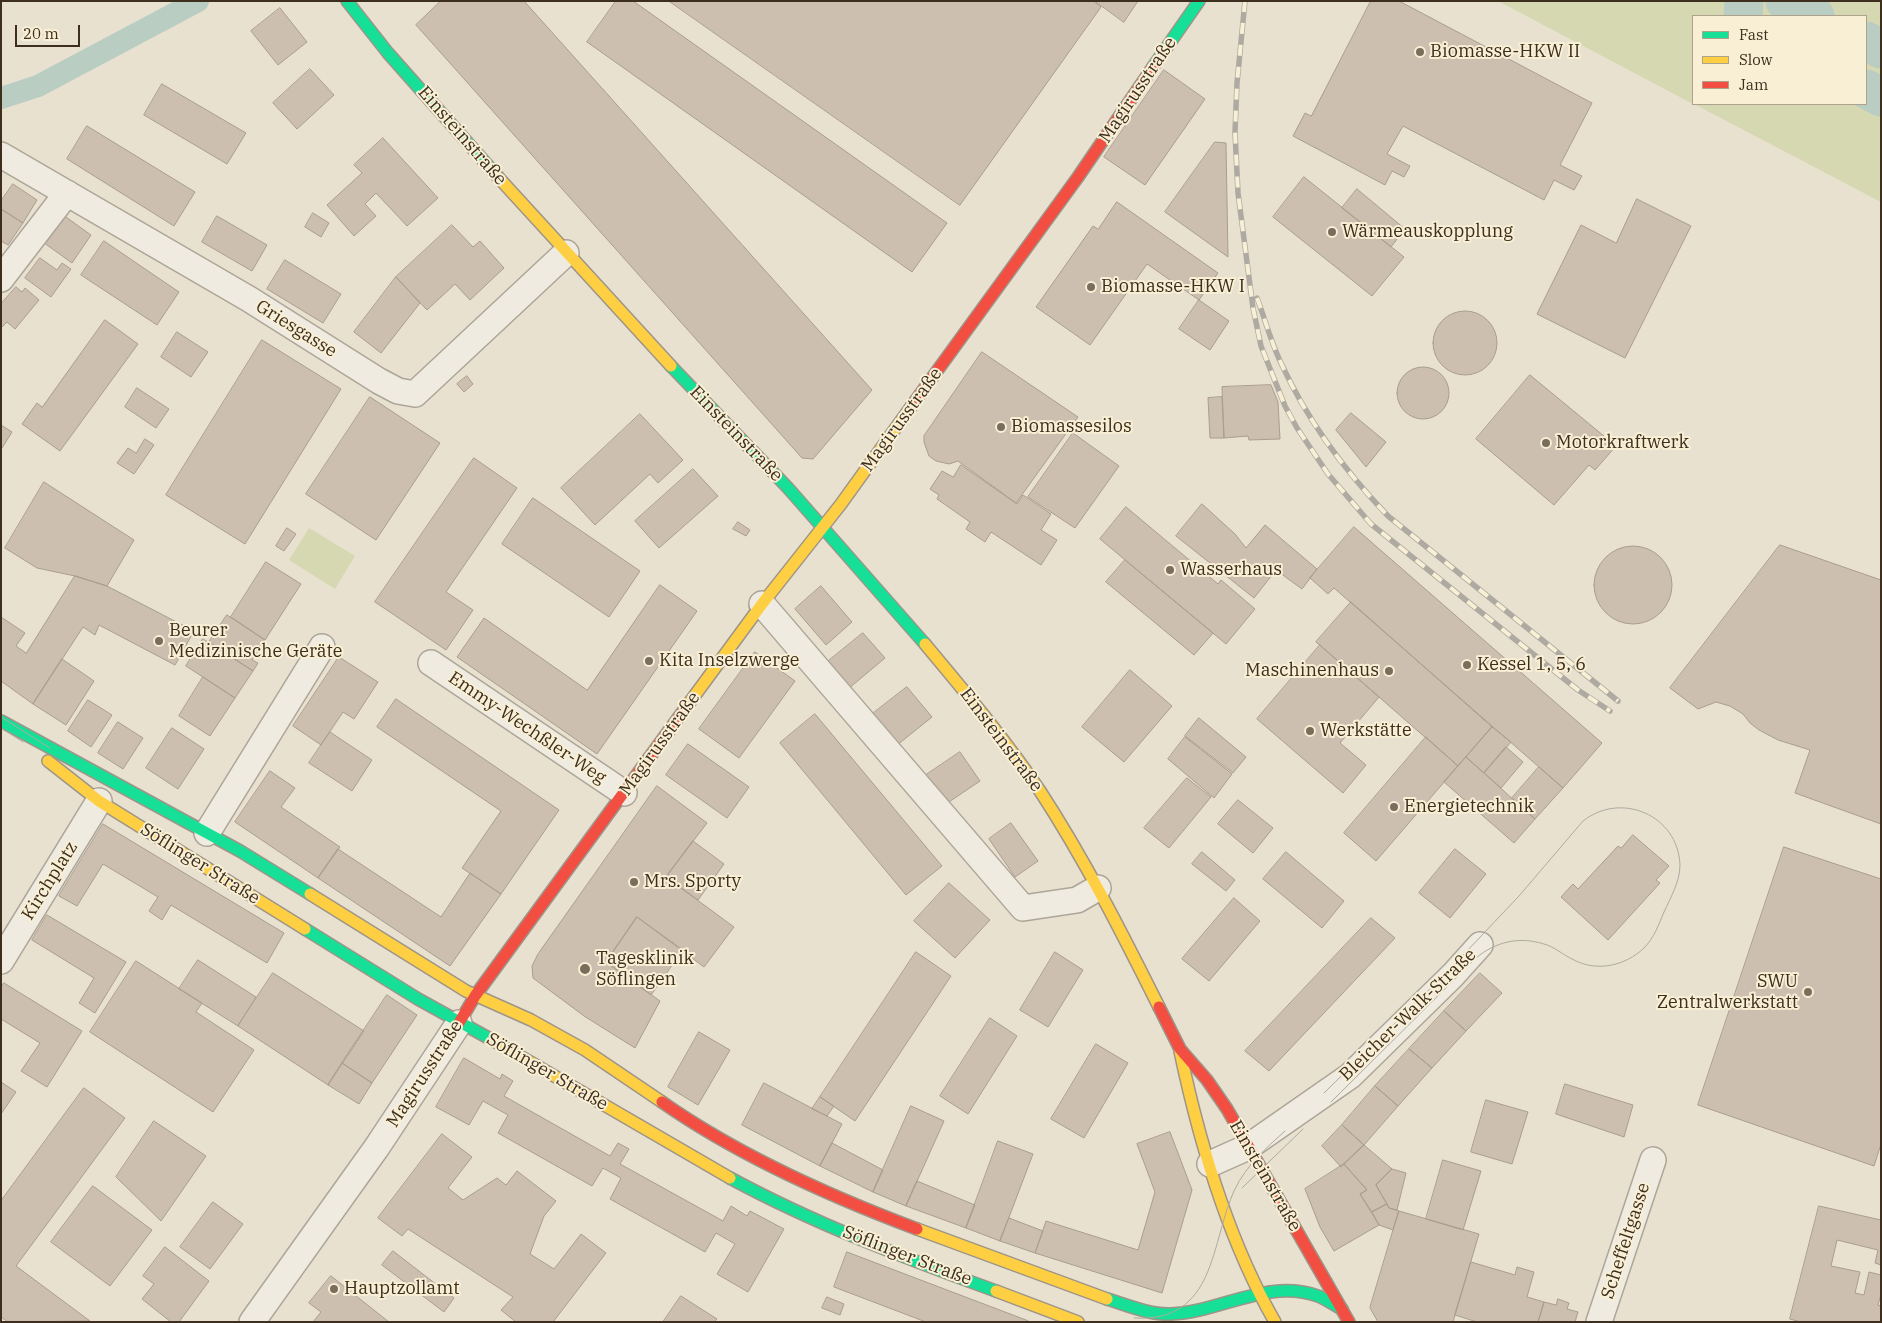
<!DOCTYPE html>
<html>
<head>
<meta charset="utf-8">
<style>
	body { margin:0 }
	#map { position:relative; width:1882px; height:1323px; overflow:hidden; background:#e8e1d0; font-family:"IBM Plex Serif",serif }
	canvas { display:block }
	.frame { position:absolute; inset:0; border:2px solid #3d2e1e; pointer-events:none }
	.legend { position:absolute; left:1692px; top:15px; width:175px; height:90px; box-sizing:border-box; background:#f8efd5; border:1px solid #ada28c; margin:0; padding:6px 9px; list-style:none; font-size:15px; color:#3d2e1e }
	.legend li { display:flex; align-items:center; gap:10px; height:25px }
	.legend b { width:25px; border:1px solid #ada28c }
	.scale { position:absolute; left:15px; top:25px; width:65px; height:22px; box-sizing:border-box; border:2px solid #3d2e1e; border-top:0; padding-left:6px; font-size:15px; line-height:18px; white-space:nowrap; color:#3d2e1e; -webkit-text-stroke:4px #f8efd5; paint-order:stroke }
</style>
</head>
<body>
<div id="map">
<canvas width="1882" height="1323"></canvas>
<div class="frame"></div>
<ul class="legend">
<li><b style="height:6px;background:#16e098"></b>Fast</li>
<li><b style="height:6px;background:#ffcf43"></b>Slow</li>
<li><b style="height:6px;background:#f24e42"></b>Jam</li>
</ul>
<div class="scale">20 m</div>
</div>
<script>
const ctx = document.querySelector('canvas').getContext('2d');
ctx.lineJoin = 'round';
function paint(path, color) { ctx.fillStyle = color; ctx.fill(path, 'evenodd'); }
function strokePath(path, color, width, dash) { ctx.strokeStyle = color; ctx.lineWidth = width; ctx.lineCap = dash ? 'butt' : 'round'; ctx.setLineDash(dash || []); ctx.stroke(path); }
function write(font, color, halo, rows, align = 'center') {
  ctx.font = font + ' "IBM Plex Serif",serif'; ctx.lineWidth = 4; ctx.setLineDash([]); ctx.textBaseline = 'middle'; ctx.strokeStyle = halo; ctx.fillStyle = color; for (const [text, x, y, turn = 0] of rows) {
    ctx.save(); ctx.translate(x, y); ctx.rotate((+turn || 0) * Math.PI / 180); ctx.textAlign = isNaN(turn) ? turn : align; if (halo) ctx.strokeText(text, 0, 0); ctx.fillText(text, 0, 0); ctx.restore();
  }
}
const green = new Path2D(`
	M1498,1H1881V202L1694,104H1866V16H1693V104Z
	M309,528L355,556L335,589L289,560Z`);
const canal = new Path2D(`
	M1,98L38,86L198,1`);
const river = new Path2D(`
	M1785,1L1815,16
	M1743,16L1744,1
	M1866,41L1881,49
	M1866,89L1881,97`);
const building = new Path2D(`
	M441,1H524L872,390L813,459L802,458L416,25Z
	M616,1H633L947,223L912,272L587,42Z
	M669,1H1093L1101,7L960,205Z
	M1095,1H1138L1124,22Z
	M1371,1H1399L1592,103L1560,165L1582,176L1574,190L1554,180L1544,200L1403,126L1387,154L1410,166L1404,177L1392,171L1385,185L1293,136L1305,113L1311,116Z
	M280,8L307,42L278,65L251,31Z
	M310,69L334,95L297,129L273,103Z
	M1164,70L1205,99L1145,185L1104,157Z
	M162,84L246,133L227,164L144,115Z
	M87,126L195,192L174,226L67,159Z
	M383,138L438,198L407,226L376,193L365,204L376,216L354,236L327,205L362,173L354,165Z
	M1215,142L1226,143L1228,257L1165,212Z
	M1304,177L1404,257L1372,296L1273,217Z
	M13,184L37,200L23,223L1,209V201Z
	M1357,189L1405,229L1391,247L1342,208Z
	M1637,199L1691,226L1625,358L1537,314L1581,225L1616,243Z
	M1117,202L1218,273L1199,300L1147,264L1090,345L1036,307L1093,226L1098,229Z
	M1,209L23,223L8,245L1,241Z
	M59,212L91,235L72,263L40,240Z
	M313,213L329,223L321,237L305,227Z
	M217,216L267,245L252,271L202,242Z
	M452,225L473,247L480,241L504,268L470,300L455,284L427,310L396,277Z
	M104,241L179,292L157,325L81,275Z
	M40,258L57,270L62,263L71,269L51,297L25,278Z
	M285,260L341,294L323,323L267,289Z
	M396,277L420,303L381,353L354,332Z
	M16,287L22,292L25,288L39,300L15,329L7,322L1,328V304Z
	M1199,300L1229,321L1210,350L1179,329Z
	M1433 343a32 32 0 1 1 64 0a32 32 0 1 1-64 0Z
	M105,320L138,344L60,451L22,424L37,403L42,407Z
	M177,332L208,352L191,377L161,357Z
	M262,340L341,389L245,544L166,495Z
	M982,352L1078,417L1016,503L958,461L949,464L936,461L929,456L924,442V436Z
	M1397 393a26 26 0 1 1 52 0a26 26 0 1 1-52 0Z
	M1530,375L1616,446L1595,470L1589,465L1554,505L1476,439Z
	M467,376L473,384L464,392L457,384Z
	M1271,385L1278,402L1280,439L1249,440L1248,436L1224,438L1222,387Z
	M137,388L169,409L156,428L125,407Z
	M370,397L440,443L376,540L306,494Z
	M1222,397L1224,438H1210L1208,398Z
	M1351,413L1386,442L1366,467L1336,430Z
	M640,414L683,460L658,483L650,474L595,525L561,488Z
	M1,425L12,432L2,448L1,447Z
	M1073,433L1119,466L1075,528L1028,497Z
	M145,439L154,445L134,474L117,463L128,448L136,453Z
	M474,458L517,488L446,592L473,610L446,650L375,602Z
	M961,465L1017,504L1023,495L1051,514L1041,530L1057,540L1041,565L991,532L985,542L966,529L970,522L937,499L939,495L930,489L942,471L953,477Z
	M693,469L718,496L659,548L635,521Z
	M44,482L134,540L107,586L75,576L37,568L5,548Z
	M533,498L640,571L609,617L502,544Z
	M1202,504L1235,534L1246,548L1265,525L1317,569L1302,589L1276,570L1254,598L1176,536Z
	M1126,507L1218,584L1221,580L1255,609L1226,644L1100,539Z
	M738,522L750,530L746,536L733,529Z
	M1354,527L1602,743L1563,788L1334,588L1328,594L1310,578Z
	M287,528L296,534L284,551L276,546Z
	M1780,545L1881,580V824L1795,793L1810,750L1778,740L1759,730L1750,723L1743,714L1730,706L1716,702L1698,709L1670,688Z
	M1594 585a39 39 0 1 1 78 0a39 39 0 1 1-78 0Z
	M1125,560L1213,633L1194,655L1106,582Z
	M266,562L301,584L265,640L231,617Z
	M75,576L107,586L194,631L175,665L99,625L95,635L83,627L33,704L1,681V617L25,633L16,646L26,653Z
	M660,585L697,611L597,754L457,657L484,618L587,690Z
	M821,586L852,622L826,645L795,609Z
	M1351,602L1492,727L1458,766L1316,642Z
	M227,615L265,640L252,660L258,663L253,671L209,642Z
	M863,633L885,658L848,689L826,663Z
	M203,639L253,671L235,698L186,666Z
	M1320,645L1379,697L1340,743L1366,765L1343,793L1257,719Z
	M755,652L795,681L739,758L699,729Z
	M339,657L378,682L354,719L343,712L321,745L293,726Z
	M62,659L94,681L66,725L33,704Z
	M1130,670L1172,706L1124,762L1082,727Z
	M203,677L235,698L210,736L179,716Z
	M907,687L932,717L896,746L871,715Z
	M396,699L559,810L501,894L462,868L501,811L377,727Z
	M88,700L112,715L91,747L68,731Z
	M815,714L942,866L906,895L780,743Z
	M1199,718L1246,757L1233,773L1185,736Z
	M118,722L143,738L123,769L98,753Z
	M1492,727L1511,742L1484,773L1466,757Z
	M172,728L204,749L178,789L146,768Z
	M330,732L372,760L352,791L309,763Z
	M1185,737L1232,774L1214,798L1168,759Z
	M1426,737L1458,766L1376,861L1344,833Z
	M688,744L749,787L727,818L666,775Z
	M1506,747L1523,762L1501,788L1484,773Z
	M960,752L980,781L946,804L926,775Z
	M1466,757L1535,819L1514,843L1444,782Z
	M1539,767L1563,788L1535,819L1512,798Z
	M270,771L295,788L281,807L340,847L318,878L235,822Z
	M1187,778L1211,797L1169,848L1144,828Z
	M657,786L707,823L666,877L734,927L704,967L637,917L606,962L660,1001L635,1048L584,1016L533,978L532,966L538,954Z
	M1238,800L1273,828L1253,853L1218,824Z
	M1011,823L1038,861L1015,877L989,839Z
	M103,824L284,933L267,963L171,905L162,920L149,911L158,897L103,864L77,906L59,896Z
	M1633,835L1669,866L1656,880L1660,883L1608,940L1561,897L1573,884L1578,889L1618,846L1621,848Z
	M693,841L724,864L698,900L666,877Z
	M1784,847L1881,879V1144L1874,1166L1698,1105Z
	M338,849L441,917L470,873L501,894L450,966L318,878Z
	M1455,849L1486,874L1450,918L1419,893Z
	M1202,852L1235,880L1226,891L1192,864Z
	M1286,852L1344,901L1322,928L1263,879Z
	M949,883L990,920L955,958L914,921Z
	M1234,898L1260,921L1209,981L1182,959Z
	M47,915L126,962L95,1013L79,1003L94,978L32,940Z
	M637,917L683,950L651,995L606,962Z
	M1371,918L1395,938L1269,1071L1245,1051Z
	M916,952L951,976L855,1121L820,1097Z
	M1055,952L1083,970L1048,1027L1020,1010Z
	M198,960L256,997L238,1026L179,989Z
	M136,961L202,1003L196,1012L254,1050L213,1112L90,1032Z
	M273,973L364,1031L328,1085L238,1026Z
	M1480,973L1502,993L1466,1031L1444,1011Z
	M4,983L82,1031L47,1087L21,1071L40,1043L1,1019V988Z
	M387,995L417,1015L372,1083L342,1063Z
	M1444,1011L1466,1031L1432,1068L1409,1049Z
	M990,1018L1017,1036L968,1114L940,1096Z
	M699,1032L730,1050L698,1105L668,1087Z
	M1096,1044L1128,1063L1084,1138L1051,1119Z
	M1409,1049L1432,1068L1398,1106L1375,1086Z
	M464,1058L500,1079L502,1074L513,1081L504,1096L610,1156L618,1143L629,1149L620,1164L723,1221L731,1206L747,1216L750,1211L784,1229L748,1292L717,1274L735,1244L716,1233L705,1252L610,1199L621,1178L603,1168L592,1186L498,1133L508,1115L483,1101L469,1125L436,1107Z
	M342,1063L372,1083L359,1104L328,1085Z
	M1,1082L16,1092L1,1114Z
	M764,1083L842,1124L820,1166L742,1125Z
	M1565,1084L1633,1105L1624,1137L1556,1114Z
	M1375,1086L1398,1106L1364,1145L1342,1125Z
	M84,1088L125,1118L16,1266L90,1321L8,1322L1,1317V1201Z
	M820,1097L834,1106L827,1116L812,1109Z
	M1486,1100L1528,1112L1512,1164L1471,1152Z
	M911,1106L944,1121L906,1206L873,1192Z
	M154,1121L206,1156L161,1221L116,1177Z
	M1342,1125L1364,1145L1341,1167L1322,1146Z
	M1170,1132L1192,1190L1162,1293L1035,1253L1046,1221L1138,1250L1155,1192L1137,1144Z
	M442,1134L472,1157L448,1188L463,1200L497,1178L506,1185L517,1171L556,1201L544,1216L530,1254L554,1269L581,1234L606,1253L553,1322H516L501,1310L513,1297L408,1229L402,1236L378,1218Z
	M998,1141L1033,1154L1000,1241L966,1228Z
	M832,1143L883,1170L873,1192L820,1166Z
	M1364,1145L1392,1169L1376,1185L1387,1204L1372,1212L1360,1194L1367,1190L1344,1164Z
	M1443,1160L1481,1171L1463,1230L1426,1219Z
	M1344,1164L1367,1190L1360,1194L1379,1225L1334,1251L1320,1227L1305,1189Z
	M1392,1169L1406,1173L1397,1210L1389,1208L1376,1185Z
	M917,1181L975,1205L966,1228L906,1206Z
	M93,1186L152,1230L110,1286L51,1242Z
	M213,1202L243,1224L210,1269L180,1247Z
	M1387,1204L1389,1208L1399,1211L1393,1230L1379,1225L1372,1212Z
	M1819,1206L1881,1220V1265L1875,1263L1878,1250L1837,1240L1831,1266L1860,1272L1855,1293L1864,1295L1869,1272L1881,1275V1294L1878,1305L1881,1306V1322H1801L1790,1319Z
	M1399,1211L1479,1234L1453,1322H1378L1370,1308Z
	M1009,1218L1043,1231L1035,1253L1000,1241Z
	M165,1247L209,1281L179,1322H171L142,1299L154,1284L143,1276Z
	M393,1251L454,1298L444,1312L382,1265Z
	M847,1252L1026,1320L1030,1322H926L834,1287Z
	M1471,1262L1515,1275L1517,1267L1534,1272L1527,1297L1544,1302L1538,1322H1477L1455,1315Z
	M331,1276L389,1322H313L321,1312L309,1303Z
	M681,1296L717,1319L714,1322H663Z
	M827,1297L844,1304L840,1315L822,1308Z
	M1558,1299L1569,1303L1567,1309L1578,1312L1575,1322H1538L1544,1302L1556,1305Z`);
const street = new Path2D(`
	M1,155L249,299L379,381L398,391L415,394L566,253
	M1,279L67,193
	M762,604L1023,908L1077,900L1098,888
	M431,663L624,793
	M207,833L322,647
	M1,961L99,801
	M1210,1164L1248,1147L1350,1076L1453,975L1480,945
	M252,1322L377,1147L459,1023
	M1599,1322L1653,1160`);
const fast = new Path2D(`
	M347,1L388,53L498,177
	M1153,67L1199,1
	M671,366L788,488L925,644
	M1,721L240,851L310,894
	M305,929L418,999L494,1041
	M730,1178C815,1224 905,1258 996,1291
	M1107,1299C1127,1305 1150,1315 1171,1314C1221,1312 1268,1278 1318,1296C1326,1299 1334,1305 1342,1309`);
const slow = new Path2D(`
	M498,177L671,366
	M925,644C965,692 1005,739 1040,791C1085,860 1122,933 1159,1007
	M687,706L762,604L841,504L913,404
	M48,761L99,801L305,929
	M310,894L466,991L531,1020L585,1050L662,1102
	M494,1041L730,1178
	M1180,1051C1199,1141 1229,1242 1275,1322
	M917,1229L1107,1299
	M996,1291L1078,1322`);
const jam = new Path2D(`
	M913,404L1078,177L1153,67
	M1159,1007L1180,1049L1207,1080L1227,1109L1349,1322
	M459,1023L475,996L687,706
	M662,1102C739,1156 829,1196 917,1229`);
const tram = new Path2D(`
	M1,717L50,748
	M1,728L23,742
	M1324,1093L1448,971L1519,896L1583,821C1621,791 1678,815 1680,865C1680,881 1671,897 1664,912C1659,924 1654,938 1644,948C1625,966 1597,972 1574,960C1563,955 1555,947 1544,944C1519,936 1495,942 1476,958L1331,1102
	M1242,1188L1303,1129
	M1134,1318C1217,1323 1210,1242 1235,1189C1246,1166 1266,1148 1285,1131`);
const rail = new Path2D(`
	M1245,1L1237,83L1235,132L1238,193L1253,308L1261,346L1285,406L1297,428L1328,474L1371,524L1578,690L1610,711
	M1257,298C1265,319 1271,342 1281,363C1307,420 1344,470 1388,516L1618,701`);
const markers = [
	[1420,52,5,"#796d5c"],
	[1332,232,5,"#796d5c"],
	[1091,287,5,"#796d5c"],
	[1001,427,5,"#796d5c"],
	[1546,443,5,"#796d5c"],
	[1170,570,5,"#796d5c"],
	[159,641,5,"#796d5c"],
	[649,661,5,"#796d5c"],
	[1467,665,5,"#796d5c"],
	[1389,671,5,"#796d5c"],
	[1310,731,5,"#796d5c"],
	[1394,807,5,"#796d5c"],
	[634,882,5,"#796d5c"],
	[585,969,6,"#796d5c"],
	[1808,992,5,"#796d5c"],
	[334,1289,5,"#796d5c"]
];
const poiNames = [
	["Biomasse-HKW II",1430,52],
	["Wärmeauskopplung",1342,232],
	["Biomasse-HKW I",1101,287],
	["Biomassesilos",1011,427],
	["Motorkraftwerk",1556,443],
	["Wasserhaus",1180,570],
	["Beurer",169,631],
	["Medizinische Geräte",169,652],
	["Kita Inselzwerge",659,661],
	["Kessel 1, 5, 6",1477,665],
	["Maschinenhaus",1379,671,"right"],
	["Werkstätte",1320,731],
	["Energietechnik",1404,807],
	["Mrs. Sporty",644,882],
	["Tagesklinik",596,959],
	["Söflingen",596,980],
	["SWU",1798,982,"right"],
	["Zentralwerkstatt",1798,1003,"right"],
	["Hauptzollamt",344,1289]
];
const streetNames = [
	["Magirusstraße",1138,90,-56],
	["Einsteinstraße",462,136,49],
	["Griesgasse",296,329,32],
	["Magirusstraße",902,420,-54],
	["Einsteinstraße",736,434,46],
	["Emmy-Wechßler-Weg",527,728,34],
	["Einsteinstraße",1001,740,53],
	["Magirusstraße",660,744,-54],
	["Söflinger Straße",200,864,32],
	["Kirchplatz",50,881,-58],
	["Bleicher-Walk-Straße",1408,1015,-44],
	["Söflinger Straße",547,1072,30],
	["Magirusstraße",425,1074,-57],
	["Einsteinstraße",1265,1176,60],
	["Scheffeltgasse",1626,1241,-72],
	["Söflinger Straße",907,1256,21]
];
paint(green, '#d6d8b1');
strokePath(canal, '#bacdc3', 22);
strokePath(river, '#bacdc3', 39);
paint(building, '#ccbfb0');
strokePath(building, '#a99d8e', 1);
strokePath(street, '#ada698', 28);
strokePath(fast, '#9d9588', 14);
strokePath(slow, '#9d9588', 14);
strokePath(jam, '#9d9588', 14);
strokePath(street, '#efebe1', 25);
strokePath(fast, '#16e098', 11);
strokePath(slow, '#ffcf43', 11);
strokePath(jam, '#f24e42', 11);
strokePath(tram, '#aeaaa1', 1);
strokePath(rail, '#aeaaa1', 5.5);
strokePath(rail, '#f8efd5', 4, [11]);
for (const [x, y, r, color] of markers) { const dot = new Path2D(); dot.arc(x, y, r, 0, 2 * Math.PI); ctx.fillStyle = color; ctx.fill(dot); strokePath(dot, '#f8efd5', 2); }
write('18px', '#3d2e1e', '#f8efd5', poiNames, 'left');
write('18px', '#3d2e1e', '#f8efd5', streetNames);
</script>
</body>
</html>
